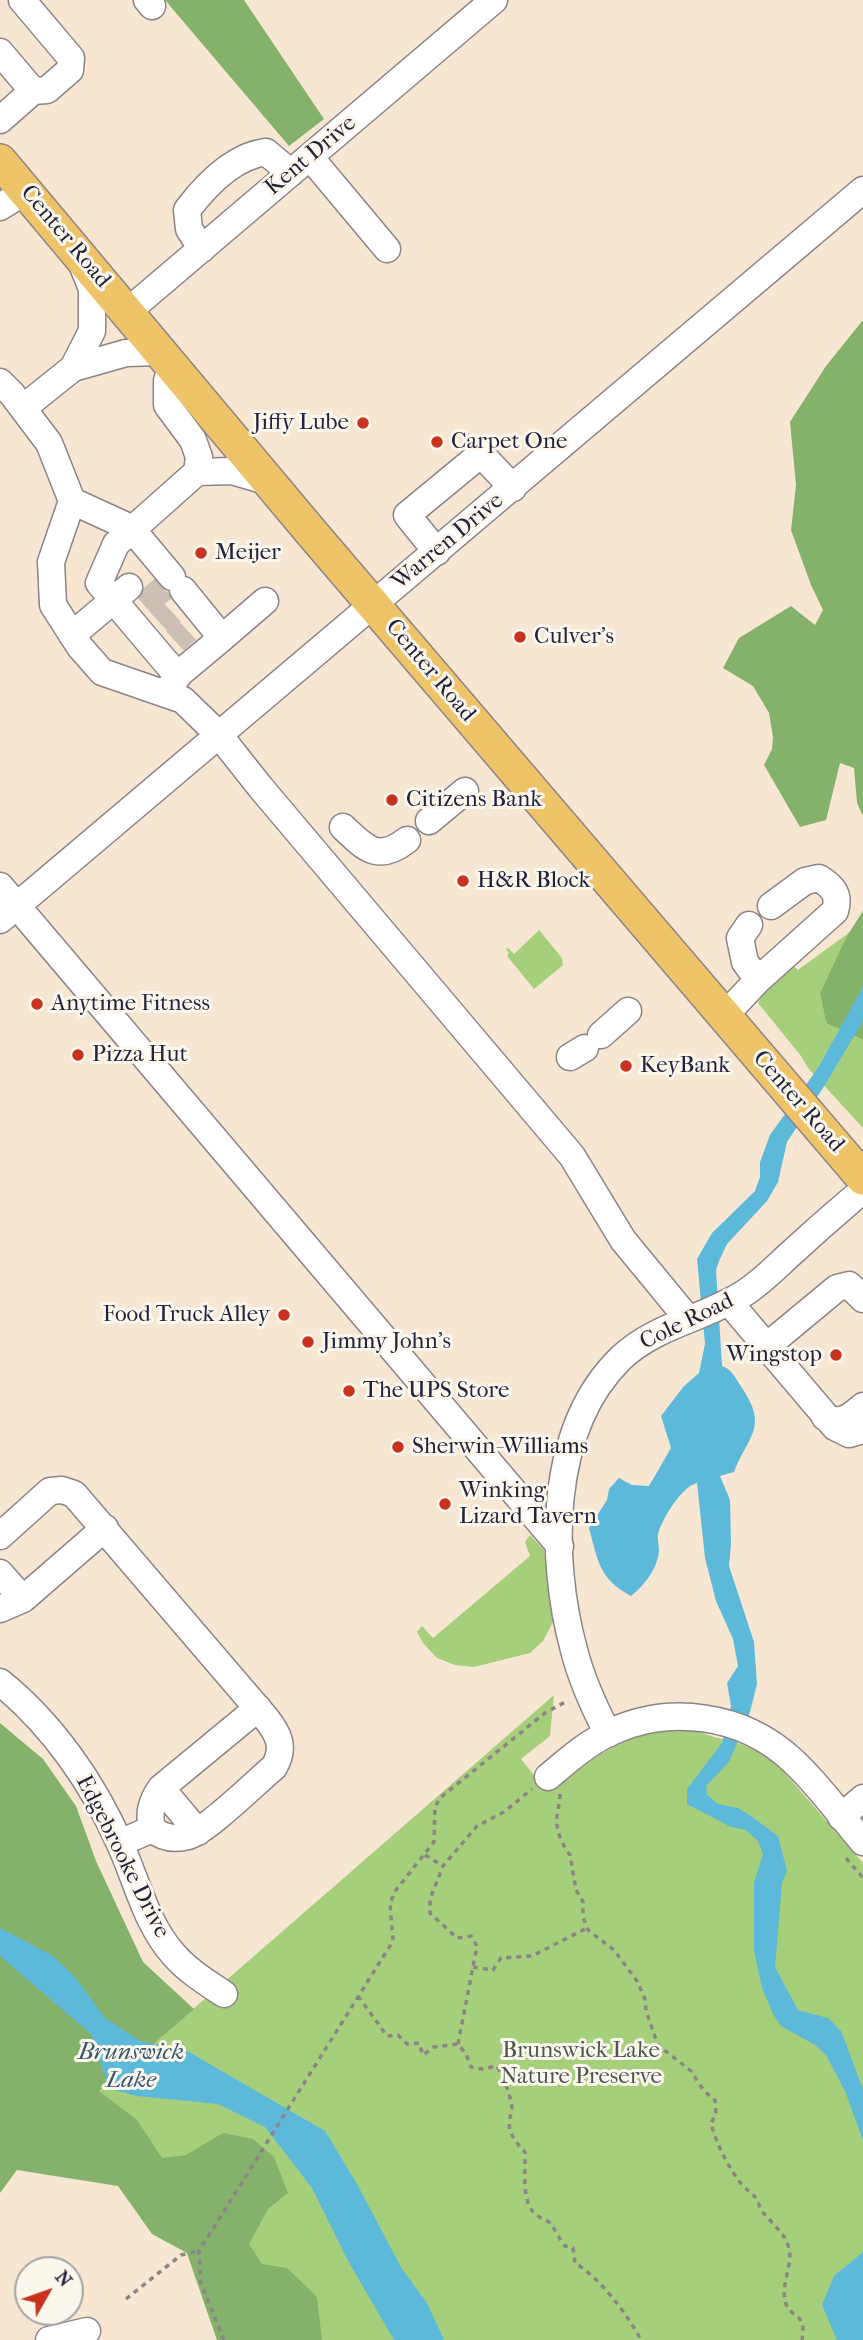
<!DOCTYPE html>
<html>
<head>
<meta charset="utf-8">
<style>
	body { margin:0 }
	#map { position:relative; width:863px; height:2340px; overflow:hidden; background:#f7e7d2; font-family:"IM FELL French Canon",serif }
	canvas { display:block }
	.north { position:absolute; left:14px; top:2256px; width:70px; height:70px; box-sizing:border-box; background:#fbf7ec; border:2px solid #a4a2a5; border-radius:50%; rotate:50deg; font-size:19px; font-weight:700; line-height:28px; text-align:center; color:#22223b }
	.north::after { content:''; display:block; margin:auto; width:24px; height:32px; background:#c8321e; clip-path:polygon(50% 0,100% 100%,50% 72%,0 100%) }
</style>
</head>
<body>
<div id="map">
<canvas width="863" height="2340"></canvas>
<div class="north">N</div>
</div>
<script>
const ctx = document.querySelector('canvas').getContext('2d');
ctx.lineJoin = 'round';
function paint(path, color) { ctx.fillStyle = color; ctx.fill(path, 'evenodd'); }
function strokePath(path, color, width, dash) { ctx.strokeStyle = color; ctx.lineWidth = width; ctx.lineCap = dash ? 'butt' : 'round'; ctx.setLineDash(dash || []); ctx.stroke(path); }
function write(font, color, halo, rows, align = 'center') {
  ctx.font = font + ' "IM FELL French Canon",serif'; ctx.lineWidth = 6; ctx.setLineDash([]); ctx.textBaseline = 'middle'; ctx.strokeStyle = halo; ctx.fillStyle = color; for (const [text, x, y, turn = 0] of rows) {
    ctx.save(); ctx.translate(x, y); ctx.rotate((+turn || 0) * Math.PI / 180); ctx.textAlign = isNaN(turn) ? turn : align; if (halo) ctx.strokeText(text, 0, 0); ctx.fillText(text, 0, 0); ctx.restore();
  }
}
const green = new Path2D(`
	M539,930L562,958L563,965L534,989L507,956L509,953L506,949L508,948L514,954Z
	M850,932L820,993L826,1023L863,1040V1128L808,1068L801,1056L758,1003L775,974L789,962L798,970Z
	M530,1535L544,1550L553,1622L543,1641L530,1653L474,1667L455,1665L437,1658L423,1643L417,1632L422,1626L433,1638L530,1556L525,1542Z
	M554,1695L550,1736L521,1759L547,1791C586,1763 642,1720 693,1730C700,1731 707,1735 714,1737C740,1743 755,1747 777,1764L863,1863V2340H217L187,2253L124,2171L30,2151Z`);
const forest = new Path2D(`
	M165,0H244L324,119L289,146Z
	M863,320V816L857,803L854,768L840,763L826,820L800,827L764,765L772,749L773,737L769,713L753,686L723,668L739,638L791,606L815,625L823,610L811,585L791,530L796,485L790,422L826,366Z
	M863,911V1040L826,1023L820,993L847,936Z
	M0,1723L43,1759L76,1806L96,1861L143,1962L194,2009L99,2091L137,2120L162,2158L186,2155L223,2133L253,2139L274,2157L288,2193L268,2209L249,2244L262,2264L287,2268L317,2297L322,2340H217L187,2253L152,2234L118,2186L17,2170L0,2193Z`);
const water = new Path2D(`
	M863,987V1021L823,1088L787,1142L778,1182L767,1201L727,1244L719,1261L716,1270L722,1366C731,1369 735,1377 740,1385C769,1427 750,1433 734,1472L720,1476L730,1500L731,1544L729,1566L754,1642L757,1684L750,1712L729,1762L706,1786L707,1795L718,1804L738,1808L751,1816L778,1836L787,1871L782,1883L775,1967L798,2010L828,2018L841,2031L863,2089V2140L845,2091L826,2055L815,2045L781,2026L773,2014L762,1988L754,1951V1883L763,1854L758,1841L746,1830L731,1827L687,1804V1789L722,1743L731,1706L727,1683L738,1666L733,1639L716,1601L705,1558L697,1483C682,1486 662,1519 658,1534C657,1539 659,1545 659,1550C658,1568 644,1586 631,1596C599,1579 598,1561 589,1528L607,1500L609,1489L619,1478L632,1485L649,1486L671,1448L661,1416L684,1386L699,1373L705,1344L697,1259L712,1233L755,1191L760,1177V1162L770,1135L818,1068Z
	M0,1928L53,1956L75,1977L105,2018L140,2041L189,2052L325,2131L357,2184L402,2269L427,2303L444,2340H394L347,2259L312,2188L265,2127L218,2104L137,2096L114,2090L107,2081L91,2034L0,1956Z
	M863,2252V2340H837L822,2305L834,2276Z`);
const minorTunnel = new Path2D(`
	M144,605L174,579
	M160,623L172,612
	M175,641L187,630`);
const path = new Path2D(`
	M560,1794C560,1804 556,1814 557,1823C557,1834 564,1847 570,1855L576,1890L583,1902V1917L588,1930L614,1950L637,1981L645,1999L646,2011L658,2045L691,2071L704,2091L715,2100L716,2113L711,2124C717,2145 729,2169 743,2186C747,2190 752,2193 755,2197C759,2202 759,2207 762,2211C771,2223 783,2231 788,2245C795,2264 779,2285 786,2304C791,2319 807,2311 802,2340
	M425,1855L443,1866
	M846,1858L863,1878
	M473,1967L493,1970L501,1958L532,1956L587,1928
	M358,1996L387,2036L398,2035L407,2044L419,2043L423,2055L434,2047L458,2044L466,2054L471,2067L482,2069L497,2066C504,2079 510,2093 512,2108C512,2113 509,2118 509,2124C510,2135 517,2144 525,2152C526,2170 521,2199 534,2213C538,2217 544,2219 549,2222C555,2228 559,2239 565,2246L573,2248L575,2263C600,2278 628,2315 641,2340
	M458,2044L477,1946L471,1936L457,1938L430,1913V1899L443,1866L477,1826L504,1812L532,1789
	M126,2299L181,2255L199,2251
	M224,2340L201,2283L199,2251L393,1941L390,1903L396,1890L434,1842L435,1807L440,1798L545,1713L567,1701`);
const minor = new Path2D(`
	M147,0L152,6
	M0,52L33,91
	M0,120L33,91L47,90L70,70L71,58L22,0
	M310,157L387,249
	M0,207L26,191
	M202,249L189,229L187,210C206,185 234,156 266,152L291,173
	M127,312L494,0
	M172,365L167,381V405L193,440L199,457L197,472
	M73,368L92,331V289L82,264
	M0,382L12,394L49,443L72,501L51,562L53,605L80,647L102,672L183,700L219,735L261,788L572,1156L623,1240L688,1319
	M23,408L73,368L126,353L161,352
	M72,501L131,528L172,577
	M437,552L407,515L481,454L513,488
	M183,590L222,638L265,601
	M72,635L129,587
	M180,673L170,667L99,583L116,544L197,472L232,471L270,482
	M170,687L180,673L222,638
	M429,821L465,791
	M343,827C365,848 378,863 407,840
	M0,886L560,1546
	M0,920L863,190
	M749,925L740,938L745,962L758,980
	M724,1016L758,980L835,911C840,894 833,887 819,878L805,881L771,906
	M601,1035L628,1011
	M570,1057L585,1048
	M729,1302L835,1427L849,1434L863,1430
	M767,1346L837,1288L849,1285L863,1299
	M825,1417C842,1425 850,1417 863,1406
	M0,1536L50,1491L62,1490L74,1494L265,1717C278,1733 286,1747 274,1767C256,1782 208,1830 188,1836C174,1840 163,1838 152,1829L120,1843
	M0,1573L23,1599
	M0,1609L23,1599L105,1528
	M0,1682C52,1724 93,1783 120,1844C137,1881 146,1924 174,1955C188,1971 206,1982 224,1994
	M608,1734C594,1707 581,1678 574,1650C549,1558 548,1429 621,1358C656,1325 703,1319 743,1294C759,1284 773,1270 787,1257C812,1234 837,1212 863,1190
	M548,1777C567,1761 586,1744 609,1733C669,1704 743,1714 793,1761C819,1785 840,1815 863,1842
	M161,1788L198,1832
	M841,1817L863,1798
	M152,1829C148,1812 152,1801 161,1788L258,1708
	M49,2340L87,2331`);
const major = new Path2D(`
	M0,161L311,532L863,1178`);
const markers = [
	[363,423,7,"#c8321e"],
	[437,442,7,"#c8321e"],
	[201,553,7,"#c8321e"],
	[520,637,7,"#c8321e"],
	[392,800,7,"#c8321e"],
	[463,881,7,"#c8321e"],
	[37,1004,7,"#c8321e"],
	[78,1055,7,"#c8321e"],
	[626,1066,7,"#c8321e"],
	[284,1315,7,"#c8321e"],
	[308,1342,7,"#c8321e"],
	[836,1355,7,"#c8321e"],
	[349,1391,7,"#c8321e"],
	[398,1447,7,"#c8321e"],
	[445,1504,7,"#c8321e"]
];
const streetNames = [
	["Kent Drive",311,156,-40],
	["Center Road",65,237,50],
	["Warren Drive",448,542,-40],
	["Center Road",430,671,50],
	["Center Road",798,1102,49],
	["Cole Road",687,1322,-26],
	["Edgebrooke Drive",122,1857,63]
];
const poiNames = [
	["Jiffy Lube",349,423,"right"],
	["Carpet One",451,442],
	["Meijer",215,553],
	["Culver's",534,637],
	["Citizens Bank",406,800],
	["H&R Block",477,881],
	["Anytime Fitness",51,1004],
	["Pizza Hut",92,1055],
	["KeyBank",640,1066],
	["Food Truck Alley",270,1315,"right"],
	["Jimmy John's",322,1342],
	["Wingstop",822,1355,"right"],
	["The UPS Store",363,1391],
	["Sherwin-Williams",412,1447],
	["Winking",459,1491],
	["Lizard Tavern",459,1517]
];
const parkNames = [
	["Brunswick Lake",581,2051],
	["Nature Preserve",581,2077]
];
const waterNames = [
	["Brunswick",131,2053],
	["Lake",131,2081]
];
paint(green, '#a6cf7b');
paint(forest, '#84b26b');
paint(water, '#5cb9da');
strokePath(minorTunnel, '#ccc0b4', 26, [26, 13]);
strokePath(minor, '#8c8486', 29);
strokePath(major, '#8c8486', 36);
strokePath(path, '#8c8486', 3.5, [5, 5]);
strokePath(minor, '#fff', 26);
strokePath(major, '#efc469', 33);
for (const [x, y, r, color] of markers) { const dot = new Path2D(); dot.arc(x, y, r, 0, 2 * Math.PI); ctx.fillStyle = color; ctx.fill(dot); strokePath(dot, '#fbf7ec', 2.5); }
write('23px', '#22223b', '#fbf7ec', streetNames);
write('23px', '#22223b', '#fbf7ec', poiNames, 'left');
write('23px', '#4a564e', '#fbf7ec', parkNames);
write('italic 24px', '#365773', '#fbf7ec', waterNames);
</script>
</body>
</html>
